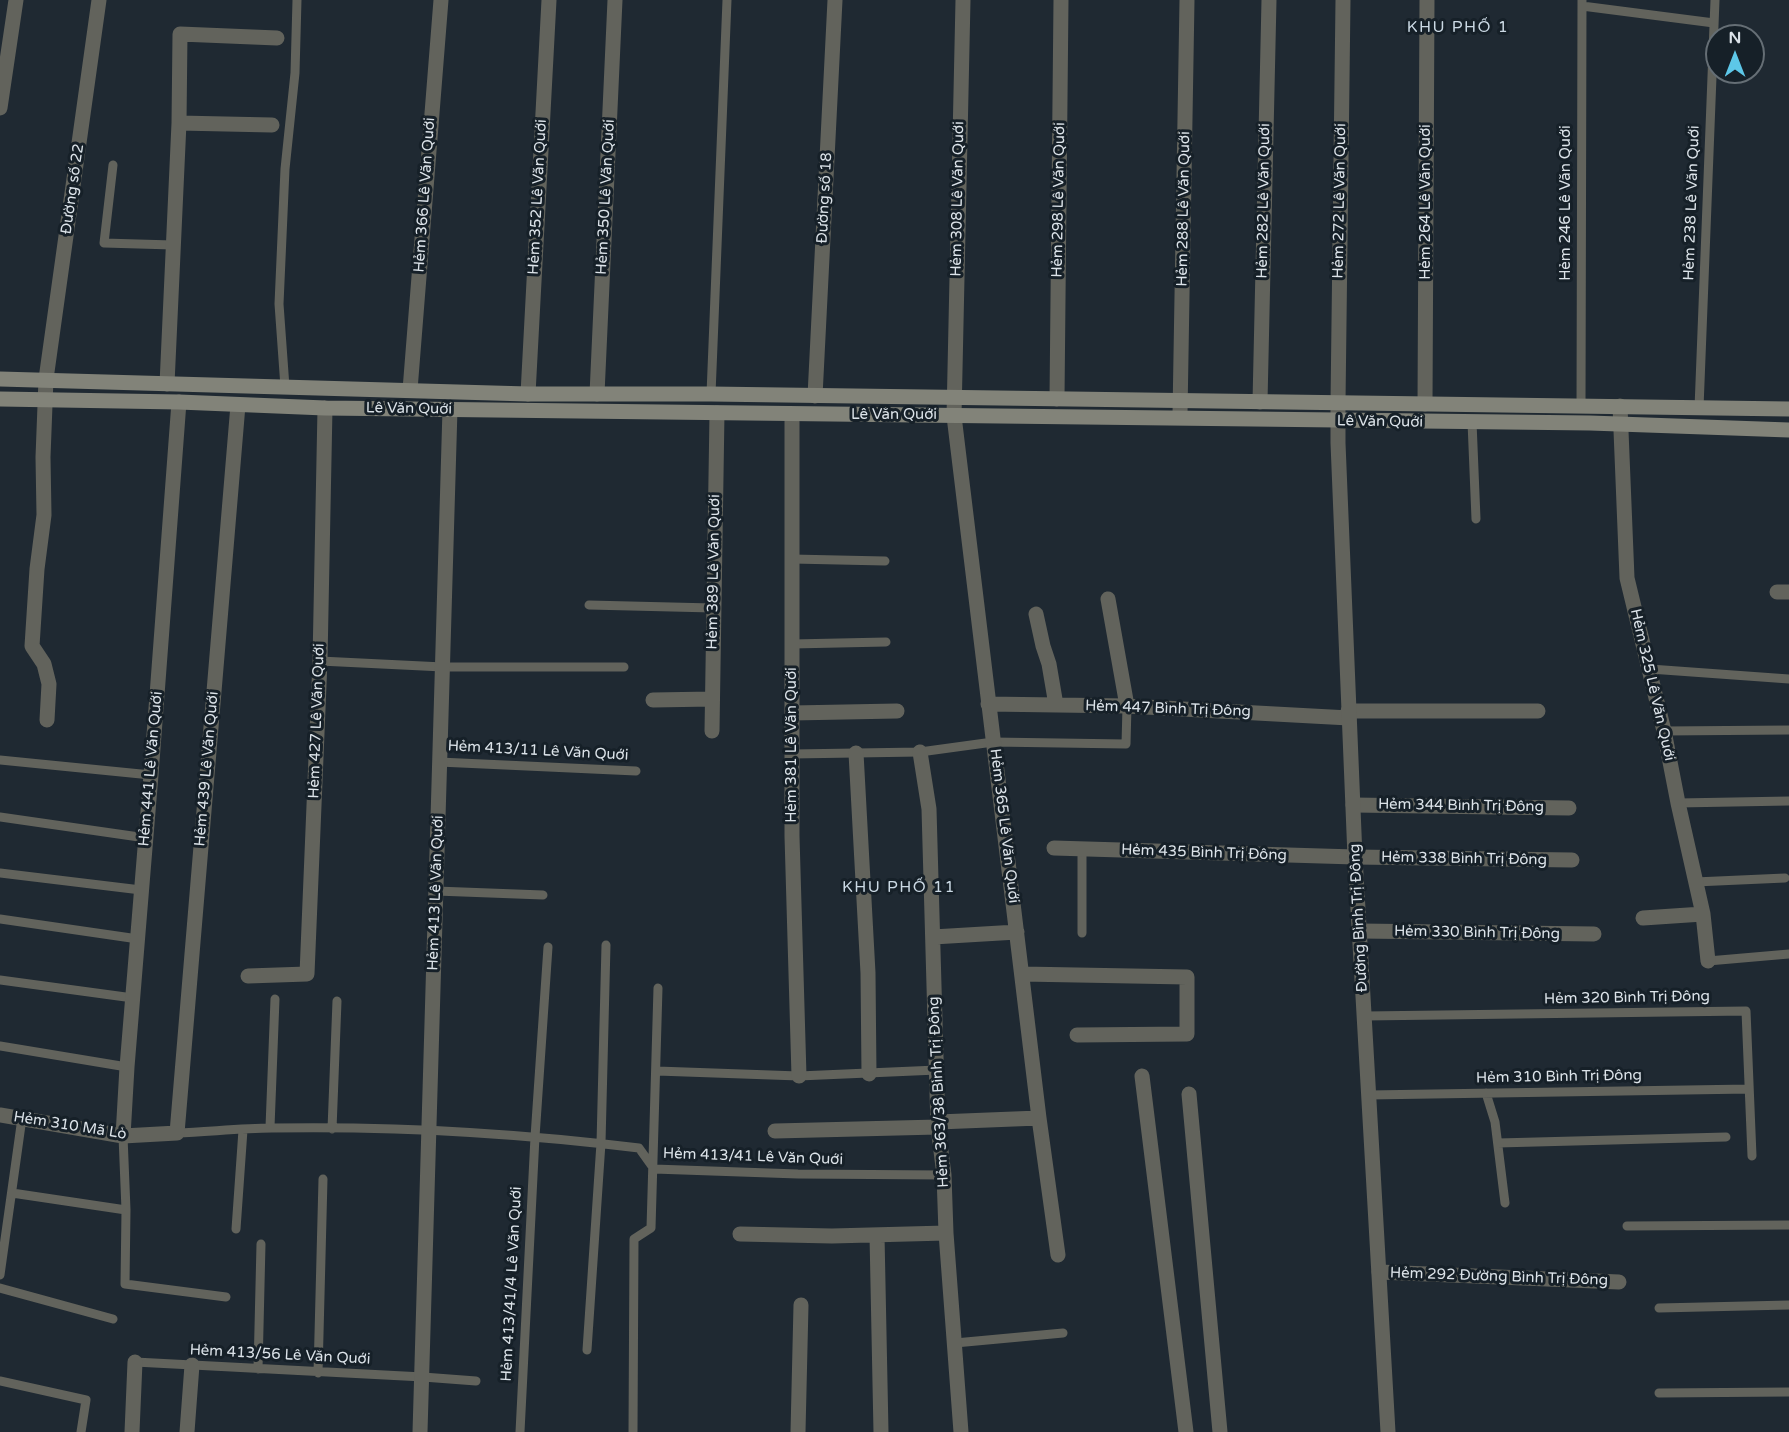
<!DOCTYPE html>
<html>
<head>
<meta charset="utf-8">
<style>
	body { margin:0 }
	#map { position:relative; width:1789px; height:1432px; overflow:hidden; background:#1f2932; font-family:"Varela Round",sans-serif }
	canvas { display:block }
	.north { position:absolute; left:1705px; top:24px; width:60px; height:60px; box-sizing:border-box; background:#162028; border:2px solid #656e75; border-radius:50%; rotate:0deg; font-size:16px; font-weight:700; line-height:24px; text-align:center; color:#dce3e9 }
	.north::after { content:''; display:block; margin:auto; width:21px; height:27px; background:#5dc7e8; clip-path:polygon(50% 0,100% 100%,50% 72%,0 100%) }
</style>
</head>
<body>
<div id="map">
<canvas width="1789" height="1432"></canvas>
<div class="north">N</div>
</div>
<script>
const ctx = document.querySelector('canvas').getContext('2d');
ctx.lineJoin = 'round';
function strokePath(path, color, width, dash) { ctx.strokeStyle = color; ctx.lineWidth = width; ctx.lineCap = dash ? 'butt' : 'round'; ctx.setLineDash(dash || []); ctx.stroke(path); }
function write(font, color, halo, rows, align = 'center') {
  ctx.font = font + ' "Varela Round",sans-serif'; ctx.lineWidth = 6; ctx.setLineDash([]); ctx.textBaseline = 'middle'; ctx.strokeStyle = halo; ctx.fillStyle = color; for (const [text, x, y, turn = 0] of rows) {
    ctx.save(); ctx.translate(x, y); ctx.rotate((+turn || 0) * Math.PI / 180); ctx.textAlign = isNaN(turn) ? turn : align; if (halo) ctx.strokeText(text, 0, 0); ctx.fillText(text, 0, 0); ctx.restore();
  }
}
const service = new Path2D(`
	M1582,6L1714,23
	M113,165L104,243L173,245
	M285,387L279,304L285,169L295,73L297,0
	M711,394L727,0
	M1581,406L1582,0
	M1699,408L1715,0
	M1472,422L1476,519
	M792,559L885,561
	M589,605L713,608
	M792,644L886,642
	M320,661L443,667H624
	M1650,669L1789,679
	M1664,731L1789,730
	M792,754L920,752L993,742L1126,744L1127,706
	M0,760L151,775
	M439,762L636,771
	M1678,803L1789,801
	M0,817L146,838
	M0,873L141,890
	M1695,882L1785,878
	M436,891L543,895
	M0,919L138,939
	M1082,933V849
	M1708,961L1789,954
	M0,980L133,998
	M1365,1016L1746,1011L1752,1156
	M0,1046L127,1067
	M657,1071L799,1076L937,1070
	M1486,1093L1495,1122L1505,1203
	M1369,1095L1749,1089
	M270,1127L275,999
	M332,1129L337,1001
	M177,1133C208,1132 240,1128 272,1128C394,1126 518,1133 639,1148L654,1169L798,1174L944,1175
	M123,1136L126,1210L125,1284L226,1297
	M1498,1143L1726,1137
	M12,1193L126,1210
	M1627,1226L1789,1225
	M236,1229L243,1130
	M0,1275L22,1118
	M0,1288L113,1319
	M1659,1308L1789,1305
	M955,1343L1063,1333
	M587,1350L601,1143L606,945
	M135,1362L423,1377L476,1381
	M258,1369L261,1244
	M318,1373L323,1179
	M0,1381L86,1400L81,1432
	M1659,1393L1789,1392
	M520,1432L535,1137L548,947
	M633,1432L634,1239L651,1228L658,988`);
const minor = new Path2D(`
	M963,0L954,416L1039,1118L1058,1255
	M0,108L16,0
	M179,123L180,34L277,38
	M167,384L179,123L272,125
	M410,390L441,0
	M528,394L549,0
	M597,394L615,0
	M815,396L835,0
	M1057,399L1061,0
	M1260,402L1269,0
	M1338,403L1343,0
	M1425,404L1427,0
	M1620,406L1627,578L1664,731L1678,803L1703,914L1708,961
	M792,414V836L799,1076
	M1180,414L1187,0
	M1777,592H1789
	M1108,599L1127,706
	M1036,614L1043,646L1049,664L1056,705
	M653,700L712,699
	M988,704L1127,706L1349,718
	M1348,711H1538
	M792,713L897,711
	M47,720L49,684L44,664L32,646L37,569L44,515L43,457L46,379L99,0
	M712,731L717,413
	M920,752L929,809L938,1127L944,1175L946,1233L961,1432
	M856,753L868,973L869,1074
	M1353,805L1569,808
	M1054,848L1355,857L1572,860
	M1643,918L1703,914
	M1360,931L1594,934
	M933,937L1017,932
	M1022,974L1187,977V1034L1077,1035
	M248,976L307,974L320,661L325,408
	M1142,1076L1186,1432
	M1189,1094L1220,1432
	M0,1115L123,1136L177,1133L238,405
	M938,1122L1039,1118
	M775,1131L938,1127
	M123,1136L127,1067L151,775L179,402
	M740,1234L832,1236L946,1233
	M877,1235L881,1432
	M1379,1272L1619,1282
	M132,1432L135,1362
	M187,1432L192,1365
	M420,1432L450,409
	M798,1432L801,1305`);
const tertiary = new Path2D(`
	M1338,403V443L1355,857L1388,1432`);
const secondary = new Path2D(`
	M0,379L528,394H711L1789,409
	M0,399L179,402L325,408L1590,423L1789,430`);
const streetNames = [
	["Đường số 22",73,189,-82],
	["Hẻm 366 Lê Văn Quới",425,195,-86],
	["Hẻm 352 Lê Văn Quới",538,197,-87],
	["Hẻm 350 Lê Văn Quới",606,197,-87],
	["Đường số 18",825,198,-87],
	["Hẻm 308 Lê Văn Quới",958,199,-89],
	["Hẻm 298 Lê Văn Quới",1059,200,-89],
	["Hẻm 282 Lê Văn Quới",1264,201,-89],
	["Hẻm 272 Lê Văn Quới",1340,201,-89],
	["Hẻm 264 Lê Văn Quới",1426,202,-90],
	["Hẻm 246 Lê Văn Quới",1566,203,-90],
	["Hẻm 238 Lê Văn Quới",1692,203,-88],
	["Hẻm 288 Lê Văn Quới",1184,209,-89],
	["Lê Văn Quới",409,409,1],
	["Lê Văn Quới",894,415],
	["Lê Văn Quới",1380,422,1],
	["Hẻm 389 Lê Văn Quới",714,572,-89],
	["Hẻm 325 Lê Văn Quới",1652,685,77],
	["Hẻm 447 Bình Trị Đông",1168,709,2],
	["Hẻm 427 Lê Văn Quới",317,721,-88],
	["Hẻm 381 Lê Văn Quới",792,745,-90],
	["Hẻm 413/11 Lê Văn Quới",538,751,3],
	["Hẻm 441 Lê Văn Quới",151,769,-85],
	["Hẻm 439 Lê Văn Quới",207,769,-85],
	["Hẻm 344 Bình Trị Đông",1461,806,1],
	["Hẻm 365 Lê Văn Quới",1004,826,83],
	["Hẻm 435 Bình Trị Đông",1204,853,2],
	["Hẻm 338 Bình Trị Đông",1464,859,1],
	["Hẻm 413 Lê Văn Quới",436,893,-88],
	["Đường Bình Trị Đông",1359,918,-93],
	["Hẻm 330 Bình Trị Đông",1477,933,1],
	["Hẻm 320 Bình Trị Đông",1627,998,-1],
	["Hẻm 310 Bình Trị Đông",1559,1077,-1],
	["Hẻm 363/38 Bình Trị Đông",939,1092,-93],
	["Hẻm 310 Mã Lò",70,1126,9],
	["Hẻm 413/41 Lê Văn Quới",753,1157,2],
	["Hẻm 292 Đường Bình Trị Đông",1499,1277,2],
	["Hẻm 413/41/4 Lê Văn Quới",512,1284,-87],
	["Hẻm 413/56 Lê Văn Quới",280,1355,3]
];
const neighbourhoodNames = [
	["KHU PHỐ 1",1458,28],
	["KHU PHỐ 11",899,888]
];
strokePath(service, '#62635c', 9);
strokePath(minor, '#62635c', 15);
strokePath(tertiary, '#62635c', 15);
strokePath(secondary, '#828379', 15);
write('15px', '#dce3e9', '#162028', streetNames);
ctx.letterSpacing = '1.5px';
write('16px', '#cbd9e4', '#162028', neighbourhoodNames);
ctx.letterSpacing = '0px';
</script>
</body>
</html>
